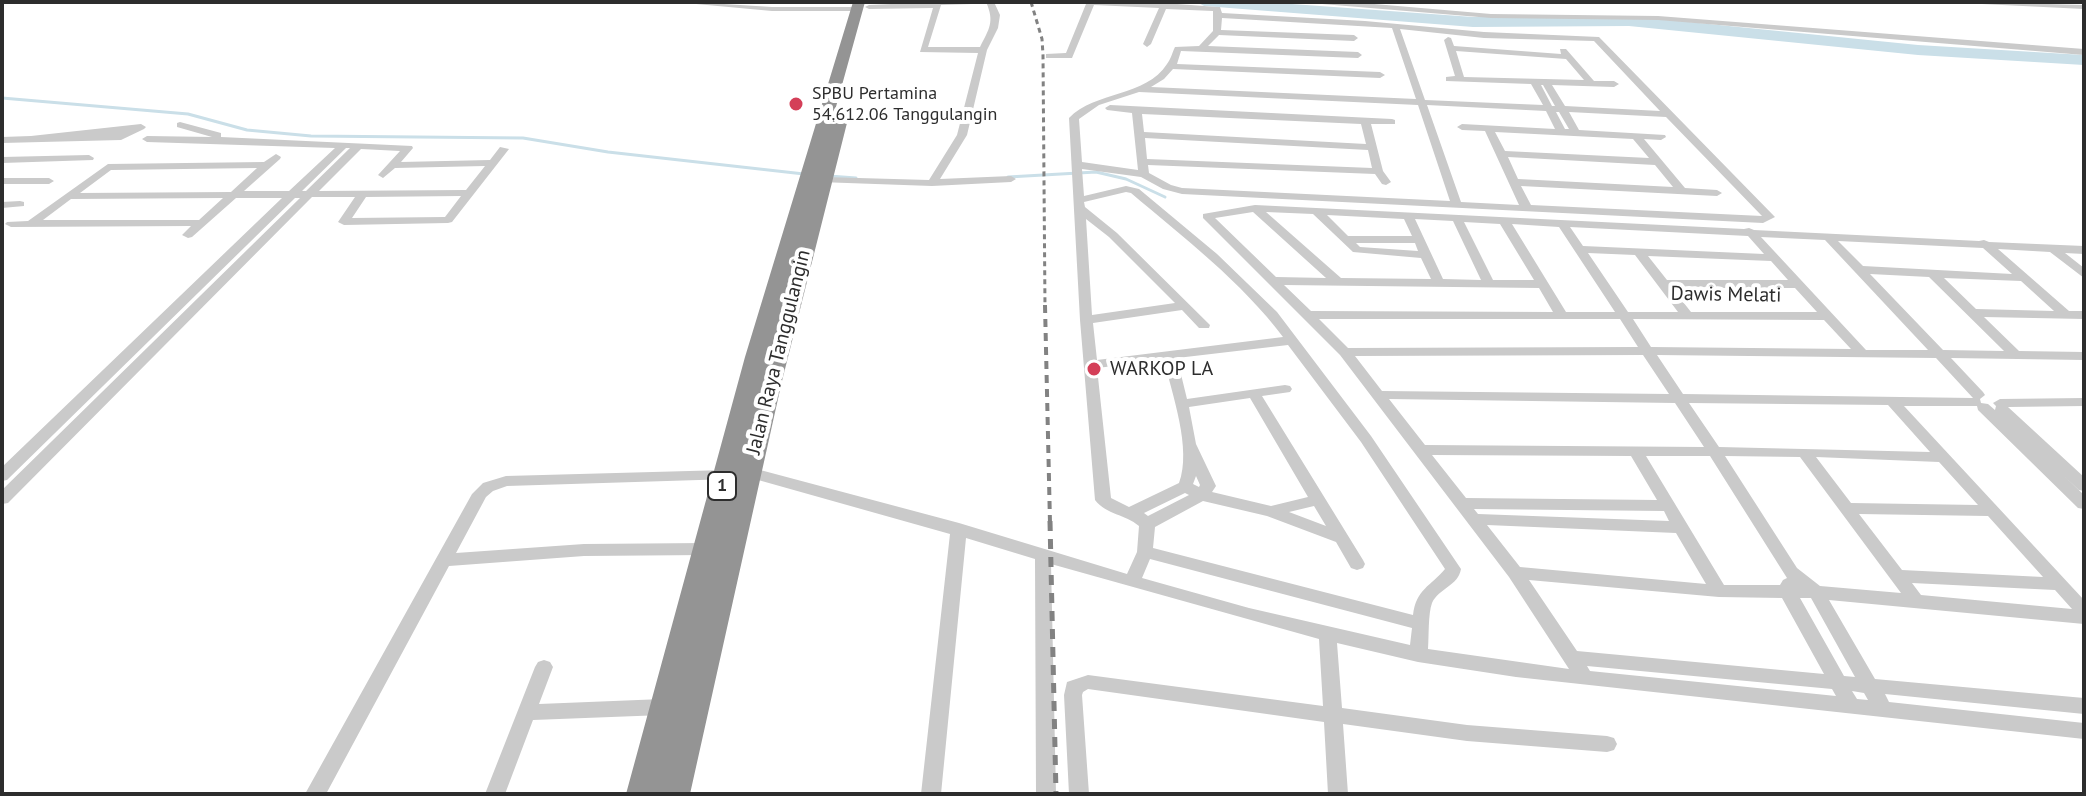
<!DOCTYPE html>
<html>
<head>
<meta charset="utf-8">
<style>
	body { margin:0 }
	#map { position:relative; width:2086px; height:796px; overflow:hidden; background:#fff; font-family:"PT Sans",sans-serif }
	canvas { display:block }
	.frame { position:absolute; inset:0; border:4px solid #2d2d2d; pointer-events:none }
</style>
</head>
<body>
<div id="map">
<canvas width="2086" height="796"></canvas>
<div class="frame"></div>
</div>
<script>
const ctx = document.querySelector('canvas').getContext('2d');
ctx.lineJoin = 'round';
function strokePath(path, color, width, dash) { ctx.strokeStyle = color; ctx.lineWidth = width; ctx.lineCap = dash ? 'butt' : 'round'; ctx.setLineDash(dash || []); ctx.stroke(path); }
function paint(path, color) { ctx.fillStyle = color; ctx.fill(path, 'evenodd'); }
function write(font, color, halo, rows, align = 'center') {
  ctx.font = font + ' "PT Sans",sans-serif'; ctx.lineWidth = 8; ctx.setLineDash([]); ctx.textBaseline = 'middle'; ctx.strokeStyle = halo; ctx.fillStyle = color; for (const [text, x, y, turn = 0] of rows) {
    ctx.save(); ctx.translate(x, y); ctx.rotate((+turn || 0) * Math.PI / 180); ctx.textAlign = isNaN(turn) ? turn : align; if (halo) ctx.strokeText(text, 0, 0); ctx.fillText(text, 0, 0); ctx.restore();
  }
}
const stream = new Path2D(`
	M2,98L188,114L247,130L311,136L523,138L608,152L804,174
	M829,176L856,178
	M1008,177L1096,172L1126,179L1165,197`);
const river = new Path2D(`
	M1197,2H1264L1473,17L1629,16L1918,45L2084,55V65L1918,55L1629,26L1473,27L1204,6Z`);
const minor = new Path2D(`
	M692,2L772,7H858L862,9L858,11H772L696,4Z
	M935,2H976L972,4L941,5L928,47H980C989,29 995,22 986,2H994L1000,15L998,28L987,50L967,135L940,179L1011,176L1016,179L1011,182L932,186L819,182L818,180L823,177L929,180L957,135L978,53L920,52L933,8L869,9L865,7L869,5Z
	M1084,2L1164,3L1217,7H1220L1222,13L1365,21L1484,32L1599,37L1775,217L1763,223L1182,194L1163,189L1141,177L1082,169L1084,196L1126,186L1139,189L1217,254L1277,312L1371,436L1461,569C1458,586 1439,588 1432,603C1428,614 1429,636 1428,649L1569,669L1509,577L1340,355L1203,218V214L1255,205L1744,229L1749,228L1754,230L1979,241L1984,240L1989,242L2084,246V254L2065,253L2084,268V278L2050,252L1998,249L2069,311H2084V319L1984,317L2019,351L2084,352V360L1951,358L1983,392L1985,395L1980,399L1981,403L1988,404L1995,410L1996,406L1993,403L2000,399L2084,398V406L2008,407L2084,477V491L2079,490L2064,476L2084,495V509L2078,508L1978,410L1977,406H1904L2084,600V624L1829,600L1875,679L2084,698V714L1885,694L1889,702L2084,723V739L1516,677L1418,662L1337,643L1342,708L1467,725L1607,736L1614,738L1617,744L1614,750L1607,752L1467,741L1343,724L1348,794H1328L1324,722L1088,689L1083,692L1082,695L1089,794H1069L1064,695L1067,682L1088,675L1323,706L1319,639L1051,564L1056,794H1036L1035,559L966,538L941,794H921L950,534L744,476L741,472L749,467L959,523L1127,574L1137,552L1139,526C1125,514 1107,515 1095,500L1080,320L1069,118C1095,91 1146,97 1167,64C1171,59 1172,53 1175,47L1199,46L1213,31V11L1166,9L1151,44L1147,47L1143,44L1159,8L1094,5L1072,58H1046V54L1066,53L1086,4ZM1222,18L1392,28L1416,99L1151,87L1164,79L1173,69L1380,78L1385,75L1380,72L1177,64L1181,51L1358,58L1362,55L1358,52L1208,46L1219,35L1354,41L1358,38L1354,35L1221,30ZM1400,29L1484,38L1594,41L1660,111L1565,106L1552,85L1614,87L1619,84L1614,81H1594L1566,49H1560L1561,54L1454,46L1451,38L1448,37L1444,40L1455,76L1446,77V81L1531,84L1543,105L1425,100ZM1456,51L1566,59L1584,80L1464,77ZM1541,85H1543L1555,106H1552ZM1139,92L1418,105L1450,201L1182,188L1171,185L1149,173L1148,165L1375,174L1382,184L1386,185L1391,182L1383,171L1371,124H1395V120L1392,119L1110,105L1105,108L1107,110L1132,113L1138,170L1082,162L1079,119L1099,105ZM1427,105L1546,111L1555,129L1462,124L1457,127L1462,130L1485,131L1519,205L1461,202ZM1556,112H1559L1569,129H1565ZM1569,112L1666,117L1762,216L1531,205L1521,186L1717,196L1722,193L1717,190L1685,188L1644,139L1661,140L1666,137L1665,135L1579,130ZM1142,114L1361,124L1366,144L1144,132ZM1495,132L1633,139L1649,158L1505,151ZM1145,138L1368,150L1372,168L1147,159ZM1508,157L1655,165L1673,187L1518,179ZM1126,192L1131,193C1184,238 1242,282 1283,337L1097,360L1093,323L1182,310L1199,328H1209L1210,325L1117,233L1085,207L1084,202ZM1253,212L1326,278L1276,277L1215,218ZM1266,212L1313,214L1353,252L1421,258L1431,279L1341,278ZM1327,215L1404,219L1412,236H1348ZM1086,219L1109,237L1175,303L1092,315ZM1415,219L1453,221L1481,280L1443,279ZM1464,222L1500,224L1534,280H1493ZM1512,224L1559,227L1615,312H1566ZM1570,227L1748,236L1764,254L1583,246ZM1761,237L1825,240L1928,350H1866ZM1838,241L1983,248L2012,274L1863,266ZM1356,243H1415L1418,251L1360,247ZM1588,253L1635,255L1678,312H1628ZM1648,256L1771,261L1788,280H1667ZM1870,274L1929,277L2004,351L1943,350ZM1944,278L2021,281L2054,311L1976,309ZM1284,285L1539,288L1553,312L1311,311ZM1672,288H1795L1817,312H1691ZM1319,319H1620L1638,347L1348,348ZM1633,319L1824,320L1851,349L1651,347ZM1288,345L1361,442L1445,569C1431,586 1416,589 1413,615L1153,548L1155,527L1203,501L1267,516L1336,542L1351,568L1357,570L1363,568L1365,564L1363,560L1262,396L1290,392L1292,389L1290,386L1285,385L1187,399L1177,358ZM1643,355L1669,394L1382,391L1355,356ZM1657,355L1936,358L1973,398L1683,394ZM1164,360C1172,394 1192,449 1179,483L1129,507L1111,498L1097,368ZM1250,398L1308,497L1271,506L1212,492L1216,486L1196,444L1189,407ZM1389,399L1675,403L1704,447L1425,445ZM1689,403L1888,405L1930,452L1719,447ZM1432,455L1631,456L1657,500L1466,498ZM1646,456H1710L1787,578L1783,580L1780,585H1724ZM1725,456L1800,457L1901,593L1820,586L1797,568ZM1816,457L1939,462L1978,505L1851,503ZM1196,476L1200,485L1199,487L1193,484ZM1185,493L1189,495L1148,516L1144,513ZM1314,506L1326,526L1289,512ZM1474,509L1664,511L1669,521L1478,514ZM1859,514L1988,516L2043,577L1902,570ZM1487,525L1676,533L1706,584L1520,567ZM1150,559L1412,628L1410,645L1249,608L1142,578ZM1529,580L1719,597L1782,598L1824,674L1577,651ZM1912,583L2055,590L2072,609L1921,595ZM1800,598H1811L1855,677L1844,676ZM1587,666L1832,689L1836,696L1590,671ZM1852,691L1864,693L1868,700L1857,699Z
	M1318,2H1351L1491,14L1658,16L2084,49V55L1658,20L1491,18L1322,4Z
	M1978,2L2084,5V9L1982,4Z
	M180,122L221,133V137L412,146L413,148L401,162L490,160L500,147L509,149L452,222L448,223L344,225L338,222L355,197H312L8,503L2,504V490L300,198H295L7,480L2,481V467L282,198H236L192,237L188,238L182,235L191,226L11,227L5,224L7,222L28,221L108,164L264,162L276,154L281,157L280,159L244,191H289L335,148L147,142L142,139L147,136L212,137L177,127V123ZM346,148H350L306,191H302ZM361,149L400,151L378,175L383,178L395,168L485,166L466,190L319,191ZM257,168L231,192L80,193L111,170ZM461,196L445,217L352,218L366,197ZM223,198L199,220H43L71,199Z
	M141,124L146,127L144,129L121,140L2,143V137L31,136Z
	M89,155L94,158L93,160L2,163V157Z
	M2,178H49L54,181L49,184H2Z
	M20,201L24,202V206L2,208V202Z
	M726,470L734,475L731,479L507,486L493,491L486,497L456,553L584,544L705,543L711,545L713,549L711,553L705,555L584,556L449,566L326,794H305L472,494L483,483L506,476Z
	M544,660L550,662L553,667L539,704L663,699L670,702L672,707L670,712L663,715L533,720L505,794H485L535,667L538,662Z`);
const highway = new Path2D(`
	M853,2H865L834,114L841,110L849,115L782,381L690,794H658L715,565L658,794H626L745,357Z`);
const railFar2 = new Path2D(`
	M1031,2L1042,39L1043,55L1045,307`);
const railFar1 = new Path2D(`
	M1045,305L1050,523`);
const rail = new Path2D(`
	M1050,521L1056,794`);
const markers = [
	[796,104,8,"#d43f58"],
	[1094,369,8,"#d43f58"]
];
const farPoinames = [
	["SPBU Pertamina",812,94],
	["54.612.06 Tanggulangin",812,115]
];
const shields = [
	[722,486,28]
];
const shieldNames = [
	["1",722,486]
];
const streetNames = [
	["Dawis Melati",1726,295,1],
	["Jalan Raya Tanggulangin",779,352,-76]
];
const poiNames = [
	["WARKOP LA",1110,369]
];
strokePath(stream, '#cadfe8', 3);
paint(river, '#cadfe8');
paint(minor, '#cacaca');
paint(highway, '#949494');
strokePath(railFar2, '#828282', 3, [5, 4]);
strokePath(railFar1, '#828282', 4, [8, 6]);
strokePath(rail, '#828282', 5, [10, 8]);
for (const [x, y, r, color] of markers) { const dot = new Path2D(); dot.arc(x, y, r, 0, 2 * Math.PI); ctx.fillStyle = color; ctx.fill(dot); strokePath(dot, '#fff', 3); }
write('18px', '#2d2d2d', '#fff', farPoinames, 'left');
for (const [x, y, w] of shields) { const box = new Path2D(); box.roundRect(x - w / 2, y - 14, w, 28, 6); ctx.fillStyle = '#fff'; ctx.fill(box); strokePath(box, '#2d2d2d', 2); }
write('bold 18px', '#2d2d2d', null, shieldNames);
write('20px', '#2d2d2d', '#fff', streetNames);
write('20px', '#2d2d2d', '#fff', poiNames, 'left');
</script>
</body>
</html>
